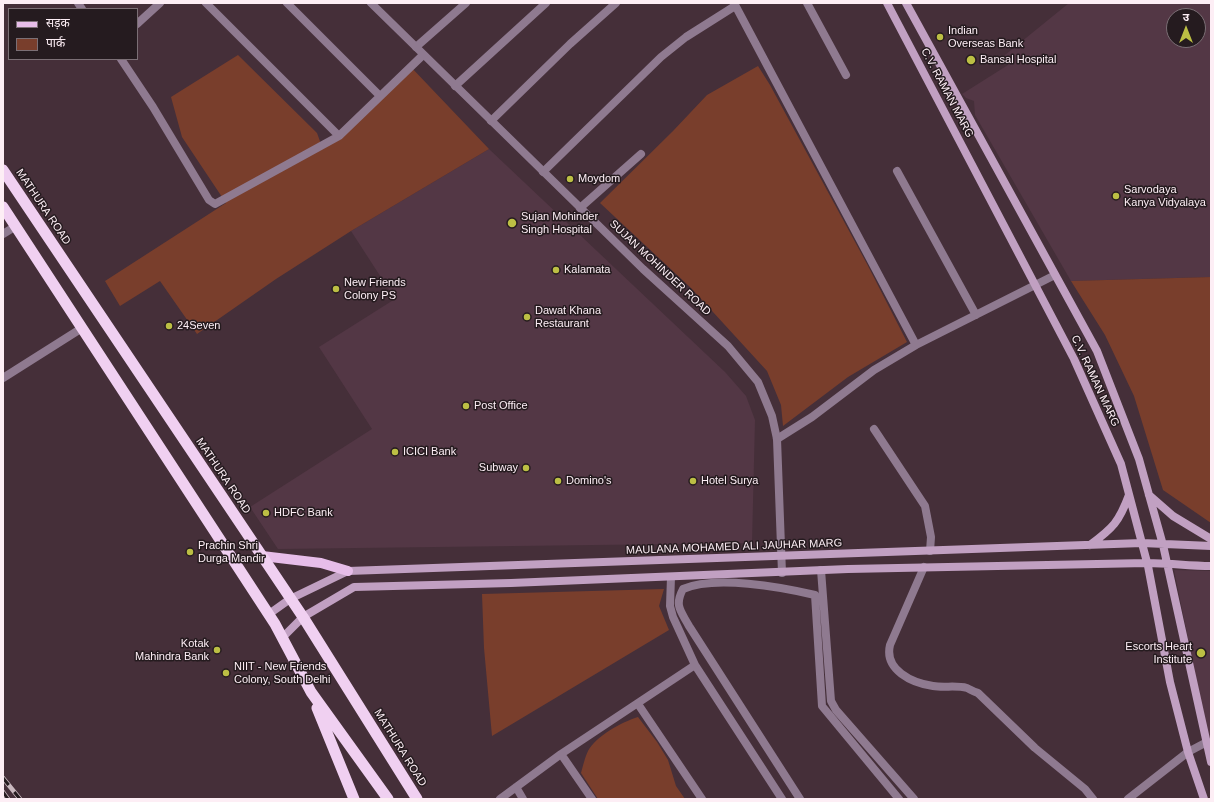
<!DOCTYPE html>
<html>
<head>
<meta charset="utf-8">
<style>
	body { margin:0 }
	#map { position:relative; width:1214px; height:802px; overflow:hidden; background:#452f39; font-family:Arial,"Noto Sans Devanagari",sans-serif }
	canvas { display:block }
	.frame { position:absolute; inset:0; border:4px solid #fdeef5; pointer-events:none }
	.legend { position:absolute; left:8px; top:8px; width:130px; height:52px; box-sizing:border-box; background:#251b1f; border:1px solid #7b6f75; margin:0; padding:5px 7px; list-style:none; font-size:12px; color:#fdeef5 }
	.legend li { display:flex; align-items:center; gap:8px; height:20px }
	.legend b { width:20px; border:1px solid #7b6f75 }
	.north { position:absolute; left:1166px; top:8px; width:40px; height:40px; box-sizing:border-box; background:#251b1f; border:1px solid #7b6f75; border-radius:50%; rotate:0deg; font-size:11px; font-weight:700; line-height:16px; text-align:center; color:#fdeef5 }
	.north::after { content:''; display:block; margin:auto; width:14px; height:18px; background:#bcbf44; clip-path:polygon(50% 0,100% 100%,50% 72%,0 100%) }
</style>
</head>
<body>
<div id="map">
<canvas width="1214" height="802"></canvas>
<div class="frame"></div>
<ul class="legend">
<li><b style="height:5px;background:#e7bde9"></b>सड़क</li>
<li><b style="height:11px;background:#793e2c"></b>पार्क</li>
</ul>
<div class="north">उ</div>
</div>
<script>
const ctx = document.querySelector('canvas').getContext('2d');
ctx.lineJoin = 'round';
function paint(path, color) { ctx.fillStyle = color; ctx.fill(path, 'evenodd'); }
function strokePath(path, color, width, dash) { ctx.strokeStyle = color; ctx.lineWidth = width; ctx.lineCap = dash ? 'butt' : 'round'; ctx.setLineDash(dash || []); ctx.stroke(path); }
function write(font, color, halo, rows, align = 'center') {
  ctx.font = font + ' Arial,sans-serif'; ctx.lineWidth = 3; ctx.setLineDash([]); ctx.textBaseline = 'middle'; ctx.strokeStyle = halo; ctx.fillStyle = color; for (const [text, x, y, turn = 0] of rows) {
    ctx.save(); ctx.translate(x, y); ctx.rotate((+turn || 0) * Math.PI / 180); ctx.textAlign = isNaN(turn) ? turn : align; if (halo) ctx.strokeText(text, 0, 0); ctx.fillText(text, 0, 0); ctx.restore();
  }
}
const built = new Path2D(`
	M1069,3H1211V277L1071,281L975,115L974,101L966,98L962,94L1008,65L1005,55ZM1174,16H1198V40H1174Z
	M489,149L725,372L746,396L755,420L752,543L278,549L250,507L372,429L319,347L395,299L351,231Z
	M1174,570L1211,571V747L1208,736Z`);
const green = new Path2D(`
	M238,55L317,133L321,144L340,132L409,65L489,149L351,231L276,279L197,334L160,281L120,306L105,281L226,203L182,137L171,97Z
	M758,66L770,85L867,264L907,342L848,377L783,426L781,405L767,371L691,288L600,203L673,131L707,95Z
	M1211,277V523L1163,490L1134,396L1105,335L1071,281Z
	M664,589L659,606L669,630L492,736L484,648L482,594Z
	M638,717L657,742L668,760L676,786L685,799H598L581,773C583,766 585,757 588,751C596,736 622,722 638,717Z`);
const minor = new Path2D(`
	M78,3L82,9
	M206,3L339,136
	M287,3L380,96
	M734,3L916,345
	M807,3L846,75
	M137,24L160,3
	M416,47L466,3
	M121,59L153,107L209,200L215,204L339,136L423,55
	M455,86L546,3
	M491,121L570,44L616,3
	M897,171L976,315
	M543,172L661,57L686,37L735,6
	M580,208L641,154
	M3,234L16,226
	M3,378L82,328
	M874,429L925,506L931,537L930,551
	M777,439L812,417L874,370L916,345L1055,275
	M924,567L890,645C884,670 912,683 933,686C944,688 956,685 967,688C971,690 974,692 978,693L1035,748L1085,789L1093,799
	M821,570L831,701L836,710L914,799
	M671,577L670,606L673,617L695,665L782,799
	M638,704L702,799
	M561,754L592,799
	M516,787L523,799
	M500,799L561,754L695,665
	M800,799L689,626C681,611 674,606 683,589C715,575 781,587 815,595L822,706L899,799
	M1128,799L1188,752L1205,743`);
const tertiary = new Path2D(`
	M371,3L643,269L728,346L758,382L772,416L777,439L782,573`);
const secondary = new Path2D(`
	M887,3L1074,359L1121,464L1148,566L1170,682L1188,752L1204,799
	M906,3L1097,351L1139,459L1163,545L1211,762
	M1149,495L1173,516L1211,539
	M1090,545C1113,528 1119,522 1129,495
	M269,614L290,599L348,571L1142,543L1211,546
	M282,638L303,617L354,587L511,583L848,569L1147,563C1169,563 1189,566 1211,566`);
const primary = new Path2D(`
	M262,556L321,563L348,571`);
const trunk = new Path2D(`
	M3,170L303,617L417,799
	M3,207L275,624L311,692L388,799
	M317,708L354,799`);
const rail = new Path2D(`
	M3,778L20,799
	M3,792L8,799`);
const markers = [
	[940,37,4,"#bcbf44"],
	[971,60,5,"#bcbf44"],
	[570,179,4,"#bcbf44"],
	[1116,196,4,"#bcbf44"],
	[512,223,5,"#bcbf44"],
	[556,270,4,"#bcbf44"],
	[336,289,4,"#bcbf44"],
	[527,317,4,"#bcbf44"],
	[169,326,4,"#bcbf44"],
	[466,406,4,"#bcbf44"],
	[395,452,4,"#bcbf44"],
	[526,468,4,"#bcbf44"],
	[558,481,4,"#bcbf44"],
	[693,481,4,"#bcbf44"],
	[266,513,4,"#bcbf44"],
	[190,552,4,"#bcbf44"],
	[217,650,4,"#bcbf44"],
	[1201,653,5,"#bcbf44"],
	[226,673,4,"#bcbf44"]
];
const poiNames = [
	["Indian",948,31],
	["Overseas Bank",948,44],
	["Bansal Hospital",980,60],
	["Moydom",578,179],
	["Sarvodaya",1124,190],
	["Kanya Vidyalaya",1124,203],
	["Sujan Mohinder",521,217],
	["Singh Hospital",521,230],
	["Kalamata",564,270],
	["New Friends",344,283],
	["Colony PS",344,296],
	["Dawat Khana",535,311],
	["Restaurant",535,324],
	["24Seven",177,326],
	["Post Office",474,406],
	["ICICI Bank",403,452],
	["Subway",518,468,"right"],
	["Domino's",566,481],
	["Hotel Surya",701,481],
	["HDFC Bank",274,513],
	["Prachin Shri",198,546],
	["Durga Mandir",198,559],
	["Kotak",209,644,"right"],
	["Mahindra Bank",209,657,"right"],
	["Escorts Heart",1192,647,"right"],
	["Institute",1192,660,"right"],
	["NIIT - New Friends",234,667],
	["Colony, South Delhi",234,680]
];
const streetNames = [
	["C.V. RAMAN MARG",947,93,62],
	["MATHURA ROAD",43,207,56],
	["SUJAN MOHINDER ROAD",660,268,43],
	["C.V. RAMAN MARG",1095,381,65],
	["MATHURA ROAD",223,476,56],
	["MAULANA MOHAMED ALI JAUHAR MARG",734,547,-2],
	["MATHURA ROAD",400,748,58]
];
paint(built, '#533745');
paint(green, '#793e2c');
strokePath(minor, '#8f7a90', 8);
strokePath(tertiary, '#8f7a90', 8);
strokePath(secondary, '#c1a0c2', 8);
strokePath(primary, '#e7bde9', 10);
strokePath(trunk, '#f0d0f1', 11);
strokePath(rail, '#c9b8bf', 4.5);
strokePath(rail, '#251b1f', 3, [9]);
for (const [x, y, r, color] of markers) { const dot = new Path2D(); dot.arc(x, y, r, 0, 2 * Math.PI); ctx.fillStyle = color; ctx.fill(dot); strokePath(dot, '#251b1f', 1.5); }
write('11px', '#fdeef5', '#251b1f', poiNames, 'left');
write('11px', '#fdeef5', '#251b1f', streetNames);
</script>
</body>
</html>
